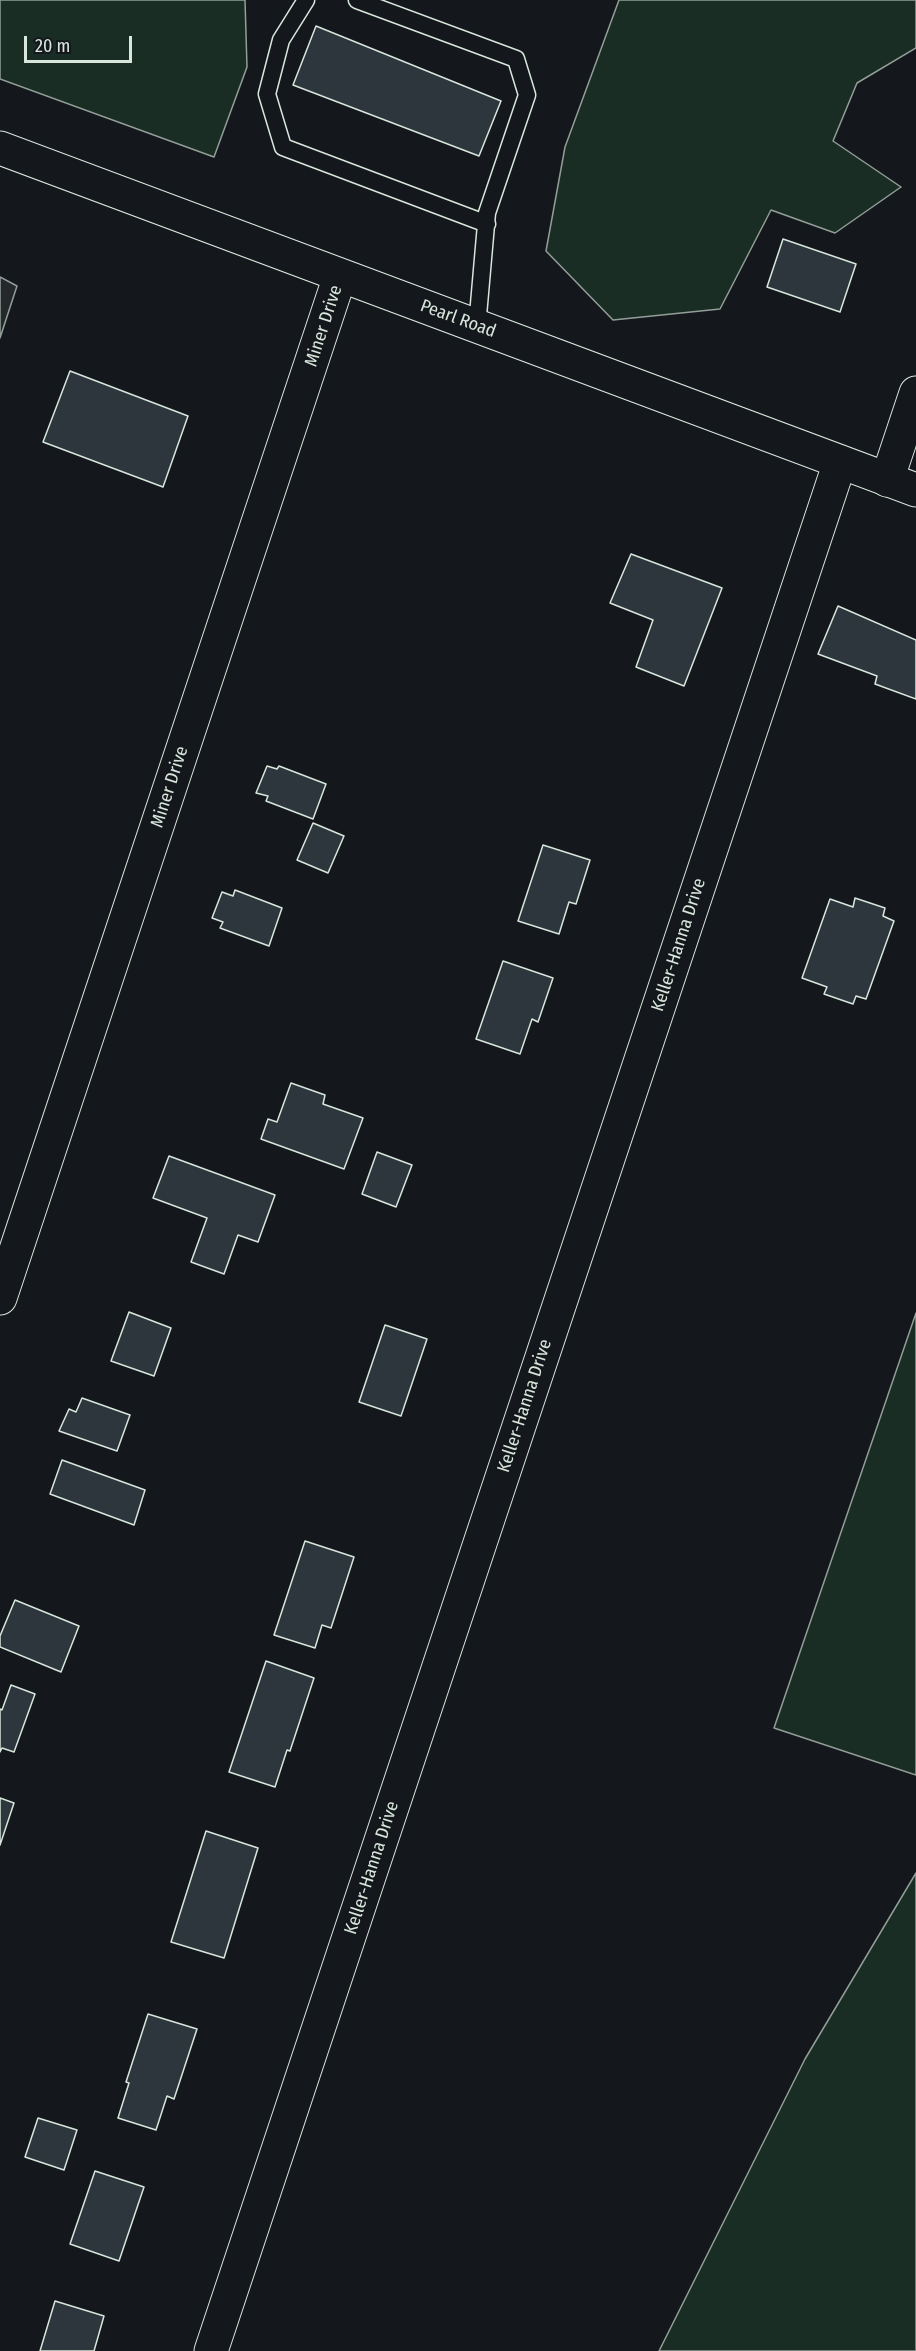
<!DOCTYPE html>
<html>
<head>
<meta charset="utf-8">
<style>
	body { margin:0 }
	#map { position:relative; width:916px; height:2351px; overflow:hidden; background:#14181c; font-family:"Fira Sans Condensed",sans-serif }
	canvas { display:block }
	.scale { position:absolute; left:24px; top:36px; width:108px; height:27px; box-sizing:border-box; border:3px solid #d8e6dc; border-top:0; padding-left:8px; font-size:18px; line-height:21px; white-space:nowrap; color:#d8e6dc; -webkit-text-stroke:4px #14181c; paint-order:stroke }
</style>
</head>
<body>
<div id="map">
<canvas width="916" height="2351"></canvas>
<div class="scale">20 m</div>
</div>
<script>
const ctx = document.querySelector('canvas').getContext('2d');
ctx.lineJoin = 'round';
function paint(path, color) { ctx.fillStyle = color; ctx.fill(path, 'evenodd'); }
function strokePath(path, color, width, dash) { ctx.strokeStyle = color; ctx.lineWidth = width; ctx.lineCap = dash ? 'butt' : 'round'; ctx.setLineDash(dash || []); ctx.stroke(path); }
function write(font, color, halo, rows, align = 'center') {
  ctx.font = font + ' "Fira Sans Condensed",sans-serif'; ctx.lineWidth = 4.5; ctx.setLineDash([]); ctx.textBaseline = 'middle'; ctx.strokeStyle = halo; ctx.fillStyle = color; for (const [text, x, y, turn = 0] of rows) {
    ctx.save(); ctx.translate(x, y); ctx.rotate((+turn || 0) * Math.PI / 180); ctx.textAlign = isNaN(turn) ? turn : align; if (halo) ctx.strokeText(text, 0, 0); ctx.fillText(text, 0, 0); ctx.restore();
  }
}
const green = new Path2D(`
	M0,0H245L247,67L214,157L0,79Z
	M619,0H916V48L857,83L833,141L901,187L835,233L771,210L720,309L613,320L546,251L565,147Z
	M916,1313V1775L774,1728Z
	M916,1873V2351H659L805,2059Z`);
const parking = new Path2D(`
	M0,277L17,286L0,338Z`);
const building = new Path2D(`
	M316,26L501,101L479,156L293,85Z
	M783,239L856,264L840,312L767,287Z
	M70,371L188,416L163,487L43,442Z
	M631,554L722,588L684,686L636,667L653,620L610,603Z
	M838,606L916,640V699L875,684L877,676L818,654Z
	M267,766L277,769L279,766L326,784L313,819L266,801L268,796L256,793Z
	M313,823L344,836L328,873L297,860Z
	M543,845L590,860L576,904L569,902L559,934L518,921Z
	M235,890L282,908L269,946L220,928L223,922L212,918L222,892L233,896Z
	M855,898L885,908L883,916L894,921L866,999L856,996L853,1004L824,994L827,987L802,978L830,899L853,907Z
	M503,961L553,978L538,1022L532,1019L520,1054L476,1039Z
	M291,1083L325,1095L323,1104L363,1118L344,1169L261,1139L268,1119L277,1122Z
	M377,1152L412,1165L396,1207L362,1194Z
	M169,1156L275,1195L258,1242L238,1235L224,1274L191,1262L207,1218L153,1198Z
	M129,1312L171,1328L154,1376L111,1361Z
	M385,1325L427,1339L401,1416L359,1402Z
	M82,1398L130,1415L117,1451L59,1431L69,1409L76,1412Z
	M62,1460L145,1490L134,1525L50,1494Z
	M305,1541L354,1557L331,1628L322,1625L315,1648L274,1635Z
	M15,1600L79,1626L61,1672L0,1647V1636Z
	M266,1661L314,1678L290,1751L287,1750L275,1787L229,1772Z
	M11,1685L35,1694L14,1752L2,1748L0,1752V1709L2,1710Z
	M0,1798L14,1803L0,1845Z
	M206,1831L258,1848L224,1958L171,1942Z
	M148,2014L197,2029L174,2099L167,2096L156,2130L118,2118L129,2083L126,2082Z
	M38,2118L77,2130L64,2170L25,2157Z
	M95,2171L144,2187L119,2261L70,2244Z
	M55,2301L104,2316L94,2351H40Z`);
const lane = new Path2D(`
	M306,0L281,40L267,94L283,147L487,224
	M357,0L516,59L527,95L487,213L477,327`);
const street = new Path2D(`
	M887,480L916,393
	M0,1298L340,276
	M211,2351L840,462`);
const primary = new Path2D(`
	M0,148L916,490`);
const streetNames = [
	["Pearl Road",458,319,20],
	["Miner Drive",324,326,-72],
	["Miner Drive",170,787,-72],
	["Keller-Hanna Drive",679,945,-72],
	["Keller-Hanna Drive",525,1406,-72],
	["Keller-Hanna Drive",372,1868,-72]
];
paint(green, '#1a2d24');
strokePath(green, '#939e99', 1.5);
paint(parking, '#24282b');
strokePath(parking, '#939e99', 1.5);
paint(building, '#2c363c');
strokePath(building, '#d8e6dc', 1.5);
strokePath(lane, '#d8e6dc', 19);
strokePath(street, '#d8e6dc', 35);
strokePath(primary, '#d8e6dc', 35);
strokePath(lane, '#14181c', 16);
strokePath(street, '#14181c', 33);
strokePath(primary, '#14181c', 33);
write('18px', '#d8e6dc', '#14181c', streetNames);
</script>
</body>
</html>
